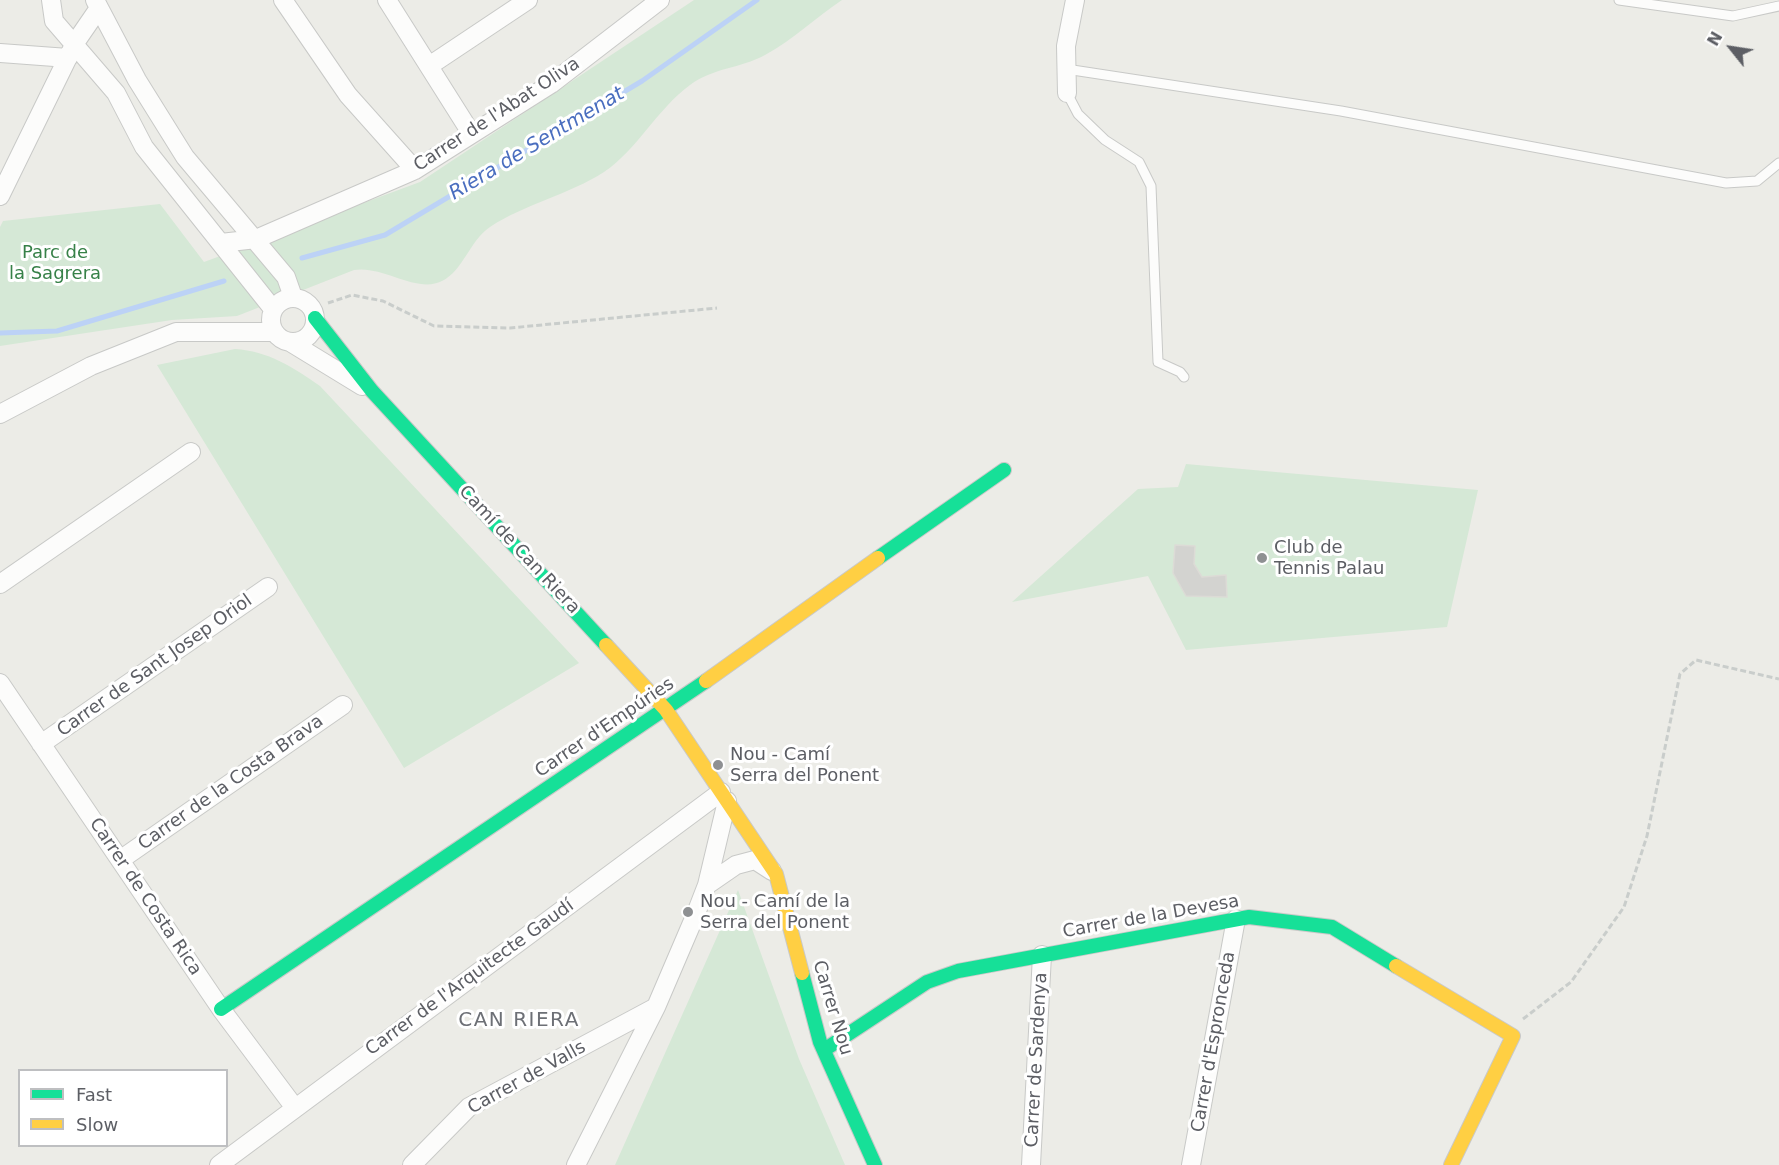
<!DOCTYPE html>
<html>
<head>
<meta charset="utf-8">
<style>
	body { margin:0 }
	#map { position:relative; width:1779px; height:1165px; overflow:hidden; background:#ecece7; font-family:"DejaVu Sans",sans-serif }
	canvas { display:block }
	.legend { position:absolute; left:18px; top:1069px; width:210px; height:78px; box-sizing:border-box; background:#fff; border:2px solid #bebfc1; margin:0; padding:8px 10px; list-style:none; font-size:18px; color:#5c5e64 }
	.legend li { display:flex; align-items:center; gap:12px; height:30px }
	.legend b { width:30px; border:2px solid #bebfc1 }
	.north { position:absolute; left:1701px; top:18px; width:60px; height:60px; -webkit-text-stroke:4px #fff; paint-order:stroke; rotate:300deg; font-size:16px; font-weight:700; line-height:24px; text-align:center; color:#5c5e64 }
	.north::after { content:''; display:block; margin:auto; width:21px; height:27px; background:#5c5e64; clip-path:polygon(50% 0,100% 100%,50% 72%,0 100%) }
</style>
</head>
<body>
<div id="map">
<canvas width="1779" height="1165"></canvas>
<ul class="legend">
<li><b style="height:8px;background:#16e098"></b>Fast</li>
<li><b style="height:8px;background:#ffcf43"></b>Slow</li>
</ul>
<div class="north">N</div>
</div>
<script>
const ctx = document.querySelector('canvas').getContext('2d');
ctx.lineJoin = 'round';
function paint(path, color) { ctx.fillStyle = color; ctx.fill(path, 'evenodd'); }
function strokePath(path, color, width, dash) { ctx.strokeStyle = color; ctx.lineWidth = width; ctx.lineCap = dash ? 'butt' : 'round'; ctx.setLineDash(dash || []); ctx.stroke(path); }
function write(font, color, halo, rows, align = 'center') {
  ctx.font = font + ' "DejaVu Sans",sans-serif'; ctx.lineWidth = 6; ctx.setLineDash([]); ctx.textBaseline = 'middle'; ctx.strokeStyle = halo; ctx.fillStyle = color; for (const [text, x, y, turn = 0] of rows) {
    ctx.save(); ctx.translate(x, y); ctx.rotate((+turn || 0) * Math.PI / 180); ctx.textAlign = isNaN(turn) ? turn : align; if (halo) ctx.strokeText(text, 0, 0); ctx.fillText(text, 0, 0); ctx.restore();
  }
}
const green = new Path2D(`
	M694,0H842C816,17 793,40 765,55C739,69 715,67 690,85C657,109 637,150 604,172C568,195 525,204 490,227C470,240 463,271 442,281C417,294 383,265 354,270L237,316L172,320L0,346V227L3,221L160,204L204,262L420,182Z
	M235,349C268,351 293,367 320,386L579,663L404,768L157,365Z
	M1186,464L1478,490L1447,627L1186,650L1148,576L1012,602L1138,489L1178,487Z
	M738,890L799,1059L845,1165H615Z`);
const stream = new Path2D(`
	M302,258L385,235L642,81L757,0
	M0,333L57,331L224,281`);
const building = new Path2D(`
	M1175,545L1195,546L1194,564L1202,577L1226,575L1227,597L1186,596L1173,573Z`);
const path = new Path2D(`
	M328,303L352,295L383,301L434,326L510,328L717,308
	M1523,1019L1571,982L1624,907L1647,836L1680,674L1696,660L1779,679`);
const lane = new Path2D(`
	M1619,0L1733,16L1779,6
	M1066,69L1341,111L1726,183L1757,181L1779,163
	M1067,93L1078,114L1105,140L1139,162L1151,186L1158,362L1180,372L1184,377`);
const street = new Path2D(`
	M51,0L54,21L116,93L144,147L273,309
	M95,0L137,80L185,157L286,277L293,297
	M283,0L348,95L415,170
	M387,0L471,133
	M0,53L68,58
	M429,66L528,0
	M1067,93L1066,46L1075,0
	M0,196L75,43L99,8
	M221,243L256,239L415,170L551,84L660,0
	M271 320a22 22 0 1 1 44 0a22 22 0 1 1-44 0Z
	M290,342L362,386
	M0,414L91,366L176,332H274
	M0,584L191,452
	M0,683L221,1009L295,1108
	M41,744L268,587
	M120,860L343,705
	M707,885L736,865L755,860L772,871
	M219,1165L721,792
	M412,1165L469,1107L656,1007
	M576,1165L656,1007L695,916L707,885L727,801
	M1031,1165L1042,955
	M1191,1165L1236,919`);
const fast = new Path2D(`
	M315,318L372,391L606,645
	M878,558L1004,470
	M802,973L820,1042L875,1165
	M221,1009L706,681
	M824,1050L927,982L958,971L1249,917L1332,927L1396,966`);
const slow = new Path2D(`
	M606,645L666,710L776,874L802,973
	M706,681L878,558
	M1396,966L1513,1036L1451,1165`);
const markers = [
	[1262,558,6,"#8e9092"],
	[718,765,6,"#8e9092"],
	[688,912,6,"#8e9092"]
];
const streetNames = [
	["Carrer de l'Abat Oliva",497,115,-33],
	["Camí de Can Riera",519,550,47],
	["Carrer de Sant Josep Oriol",155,666,-35],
	["Carrer d'Empúries",605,728,-34],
	["Carrer de la Costa Brava",231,783,-35],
	["Carrer de Costa Rica",145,897,56],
	["Carrer de la Devesa",1151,917,-10],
	["Carrer de l'Arquitecte Gaudí",470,978,-36],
	["Carrer Nou",832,1008,73],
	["Carrer d'Espronceda",1214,1042,-80],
	["Carrer de Sardenya",1037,1060,-87],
	["Carrer de Valls",527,1078,-29]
];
const parkNames = [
	["Parc de",55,253],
	["la Sagrera",55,274]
];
const poiNames = [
	["Club de",1274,548],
	["Tennis Palau",1274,569],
	["Nou - Camí",730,755],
	["Serra del Ponent",730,776],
	["Nou - Camí de la",700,902],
	["Serra del Ponent",700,923]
];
const waterNames = [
	["Riera de Sentmenat",537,144,-31]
];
const neighbourhoodNames = [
	["CAN RIERA",519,1021]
];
paint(green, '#d5e8d6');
strokePath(stream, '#bcd2f6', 5);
paint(building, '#d3d3d0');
strokePath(building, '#dcdbd6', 1.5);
strokePath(lane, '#c8c9c7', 11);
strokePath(street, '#c8c9c7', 20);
strokePath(fast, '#c9c9c8', 16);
strokePath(slow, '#c9c9c8', 16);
strokePath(path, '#c9cdcb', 3, [6, 3]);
strokePath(lane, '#fcfcfb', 9);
strokePath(street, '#fcfcfb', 18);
strokePath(fast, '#16e098', 14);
strokePath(slow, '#ffcf43', 14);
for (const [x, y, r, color] of markers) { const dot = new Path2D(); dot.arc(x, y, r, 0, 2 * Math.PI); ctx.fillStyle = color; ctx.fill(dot); strokePath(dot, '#fff', 2); }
write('18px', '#5c5e64', '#fff', streetNames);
write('18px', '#378148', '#fff', parkNames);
write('18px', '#5c5e64', '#fff', poiNames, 'left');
write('italic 20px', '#4a6ebf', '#fff', waterNames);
ctx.letterSpacing = '1.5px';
write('20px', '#6d7076', '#fff', neighbourhoodNames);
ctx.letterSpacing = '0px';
</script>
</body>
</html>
